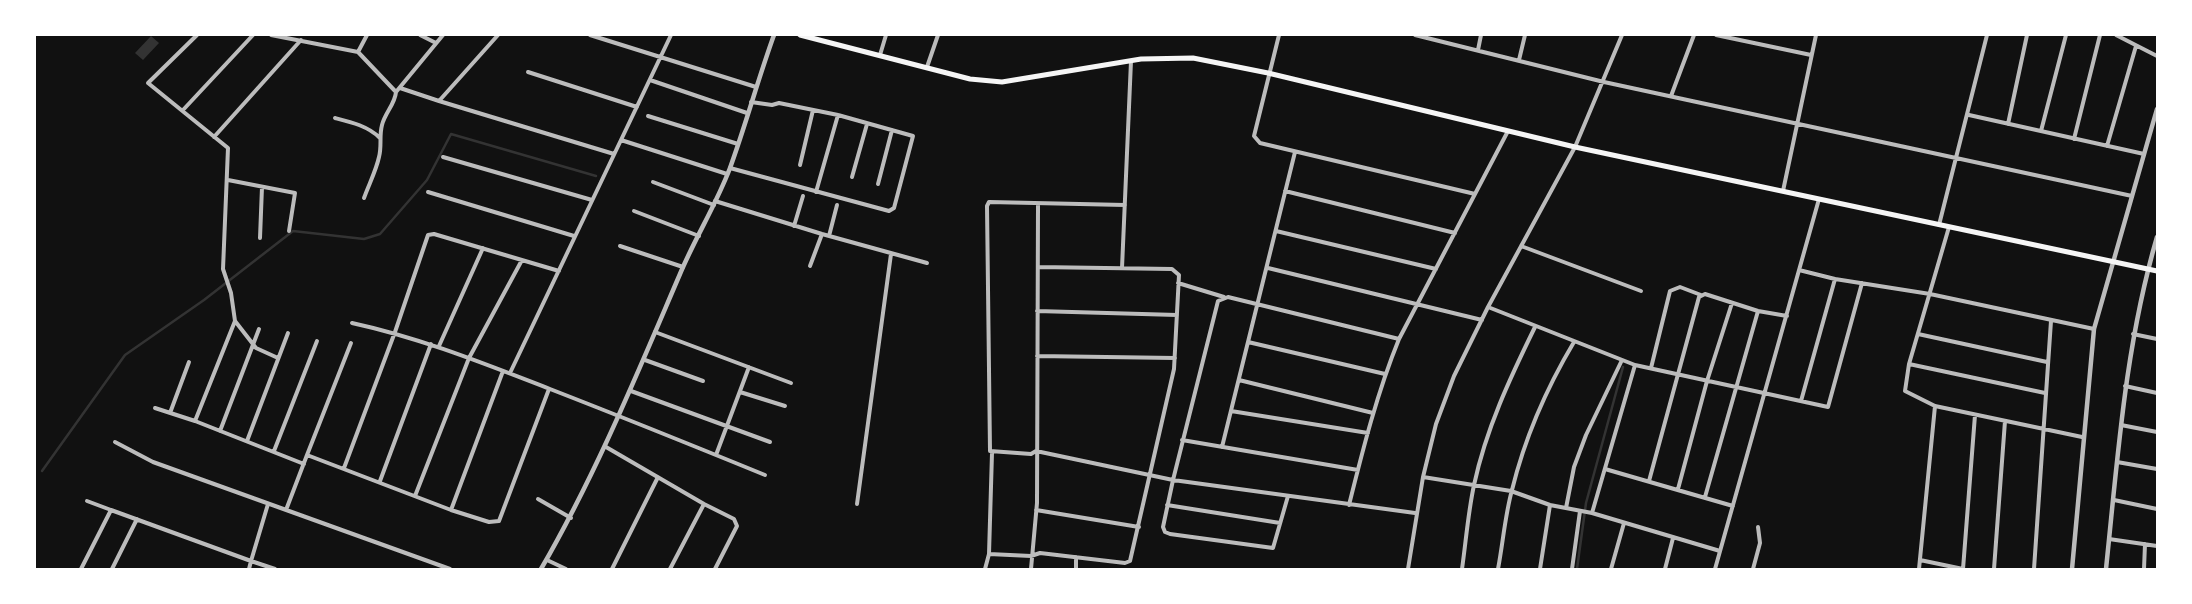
<!DOCTYPE html>
<html>
<head>
<meta charset="utf-8">
<style>
	body { margin:0 }
	#map { position:relative; width:2192px; height:604px; overflow:hidden; background:#111; font-family:Ubuntu,sans-serif }
	canvas { display:block }
	.frame { position:absolute; inset:0; border:36px solid #fff; pointer-events:none }
</style>
</head>
<body>
<div id="map">
<canvas width="2192" height="604"></canvas>
<div class="frame"></div>
</div>
<script>
const ctx = document.querySelector('canvas').getContext('2d');
ctx.lineJoin = 'round';
function paint(path, color) { ctx.fillStyle = color; ctx.fill(path, 'evenodd'); }
function strokePath(path, color, width, dash) { ctx.strokeStyle = color; ctx.lineWidth = width; ctx.lineCap = dash ? 'butt' : 'round'; ctx.setLineDash(dash || []); ctx.stroke(path); }
const water = new Path2D(`
	M151,36L159,43L143,60L135,53Z`);
const stream = new Path2D(`
	M42,471L125,355L204,300L293,231L364,239L380,234L427,180L451,134L596,176
	M1577,569L1586,503L1623,367`);
const minor = new Path2D(`
	M197,35L148,83L228,148L223,269L231,293L235,321
	M271,35L358,52L396,92
	M420,35L436,43
	M498,35L439,101L614,154
	M590,35L756,87
	M1279,35L1254,136L1260,143L1475,194
	M1415,35L1604,82L2132,196
	M1716,35L1811,55
	M2116,35L2157,56
	M1478,50L1481,35
	M358,52L367,35
	M880,55L886,35
	M1519,60L1525,35
	M927,67L938,35
	M528,72L637,107
	M650,80L747,113
	M400,88L439,101
	M1671,96L1694,35
	M183,110L253,35
	M1969,115L2144,154
	M648,116L738,144
	M335,118C351,122 368,126 380,138
	M2008,124L2027,35
	M2041,131L2066,35
	M214,137L301,40
	M2074,139L2100,35
	M621,140L727,174
	M2107,146L2136,46
	M443,157L592,200
	M800,165L813,110
	M730,168L889,211L894,208L913,136L838,115L779,103L772,105L751,102
	M852,177L867,124
	M228,180L295,193L289,231
	M653,182L714,205
	M878,184L892,130
	M1285,191L1455,233
	M1783,191L1816,35
	M428,192L574,236
	M816,192L838,115
	M364,198C369,184 376,171 379,157C382,146 379,136 382,125C385,113 395,104 396,92L443,35
	M715,201L822,234L927,263
	M1125,205L989,202L987,206L990,451L1031,454L1036,451L1173,480L1163,527L1165,532L1170,534L1273,548L1288,496
	M634,211L699,236
	M1939,225L1987,35
	M794,226L803,196
	M1949,227L1909,364L1905,391L1935,406L2082,437
	M1276,231L1436,269
	M829,236L837,205
	M260,238L262,187
	M620,246L683,267
	M1521,246L1641,291
	M810,266L822,234
	M1122,268L1131,61
	M1268,268L1482,320
	M1799,270L1835,279L1930,294L2094,329
	M1178,283L1224,297
	M1488,307L1635,365L1828,407L1862,283
	M1037,311L1177,315
	M352,323C421,338 485,364 550,389C622,417 694,446 765,475
	M655,332L791,383
	M1918,334L2047,362
	M2133,334L2157,339
	M1399,339L1228,297L1218,301L1173,480L1415,513
	M1248,342L1385,374
	M439,346L483,248
	M1037,356L1175,358
	M645,360L703,381
	M1909,364L2045,393
	M1651,368L1670,291L1680,287L1701,295
	M510,373L671,35
	M1239,380L1373,413
	M2125,386L2157,393
	M631,391L770,442
	M740,392L785,406
	M1801,401L1835,279
	M155,408L195,421L304,464
	M1231,411L1368,433
	M170,413L189,362
	M195,421L235,321L256,348L278,358
	M2121,425L2157,432
	M220,431L259,329
	M1182,440L1358,470
	M247,441L288,333
	M115,442L153,462L450,569
	M606,447L704,504L734,519L737,526L715,569
	M1222,447L1295,152
	M274,451L317,341
	M307,455L351,343
	M716,455L749,367
	M2117,462L2157,469
	M344,468L395,332L428,235L434,234L559,271
	M1605,469L1733,506
	M1423,477L1511,491L1550,505L1592,513L1720,551
	M380,481L431,344
	M1649,481L1699,297L1705,294L1758,311L1787,316
	M1678,489L1707,381L1732,303
	M415,496L469,358L522,260
	M1705,497L1758,311
	M538,499L571,518
	M2114,500L2157,509
	M87,501L111,510
	M268,504L251,561L275,569
	M857,504L891,254
	M1167,505L1280,523
	M1349,505C1363,449 1377,393 1399,339L1508,131
	M1566,508L1574,467L1586,435L1622,360
	M286,510L307,455L451,510L503,371
	M451,510L489,522L499,521L549,389
	M1036,510L1139,527
	M1592,513L1635,365
	M2109,539L2157,546
	M989,554L1031,556L1040,553L1125,563L1130,561L1174,369L1179,275L1172,269L1038,267
	M547,560L566,569
	M1920,560L1963,569
	M81,569L111,510L251,561L249,569
	M112,569L137,519
	M612,569L658,477
	M670,569L704,504
	M985,569L989,554L992,453
	M1031,569L1037,503L1038,205
	M1076,569V557
	M1408,569L1423,477L1436,424L1454,376L1488,307L1575,147L1622,35
	M1462,569C1466,541 1468,513 1474,485C1486,429 1510,378 1535,327
	M1498,569C1503,543 1505,515 1512,490C1525,437 1546,389 1574,342
	M1540,569L1550,505
	M1572,569L1580,511
	M1611,569L1624,523
	M1665,569L1673,538
	M1715,569L1819,199
	M1753,569L1760,543L1758,527
	M1919,569L1935,406
	M1963,569L1975,415
	M1994,569L2005,421
	M2034,569L2051,321
	M2144,569L2145,544`);
const tertiary = new Path2D(`
	M541,569C596,474 637,374 680,274C695,238 716,205 730,168C746,124 758,79 774,35
	M2072,569L2094,329L2157,109
	M2106,569C2118,455 2125,347 2157,237`);
const secondary = new Path2D(`
	M800,35L970,79L1002,82L1141,59L1193,58L1268,73L1575,147L2157,271`);
paint(water, '#333');
strokePath(stream, '#333', 2.5);
strokePath(minor, '#bcbcbc', 4);
strokePath(tertiary, '#bcbcbc', 4.5);
strokePath(secondary, '#f5f5f5', 5);
</script>
</body>
</html>
